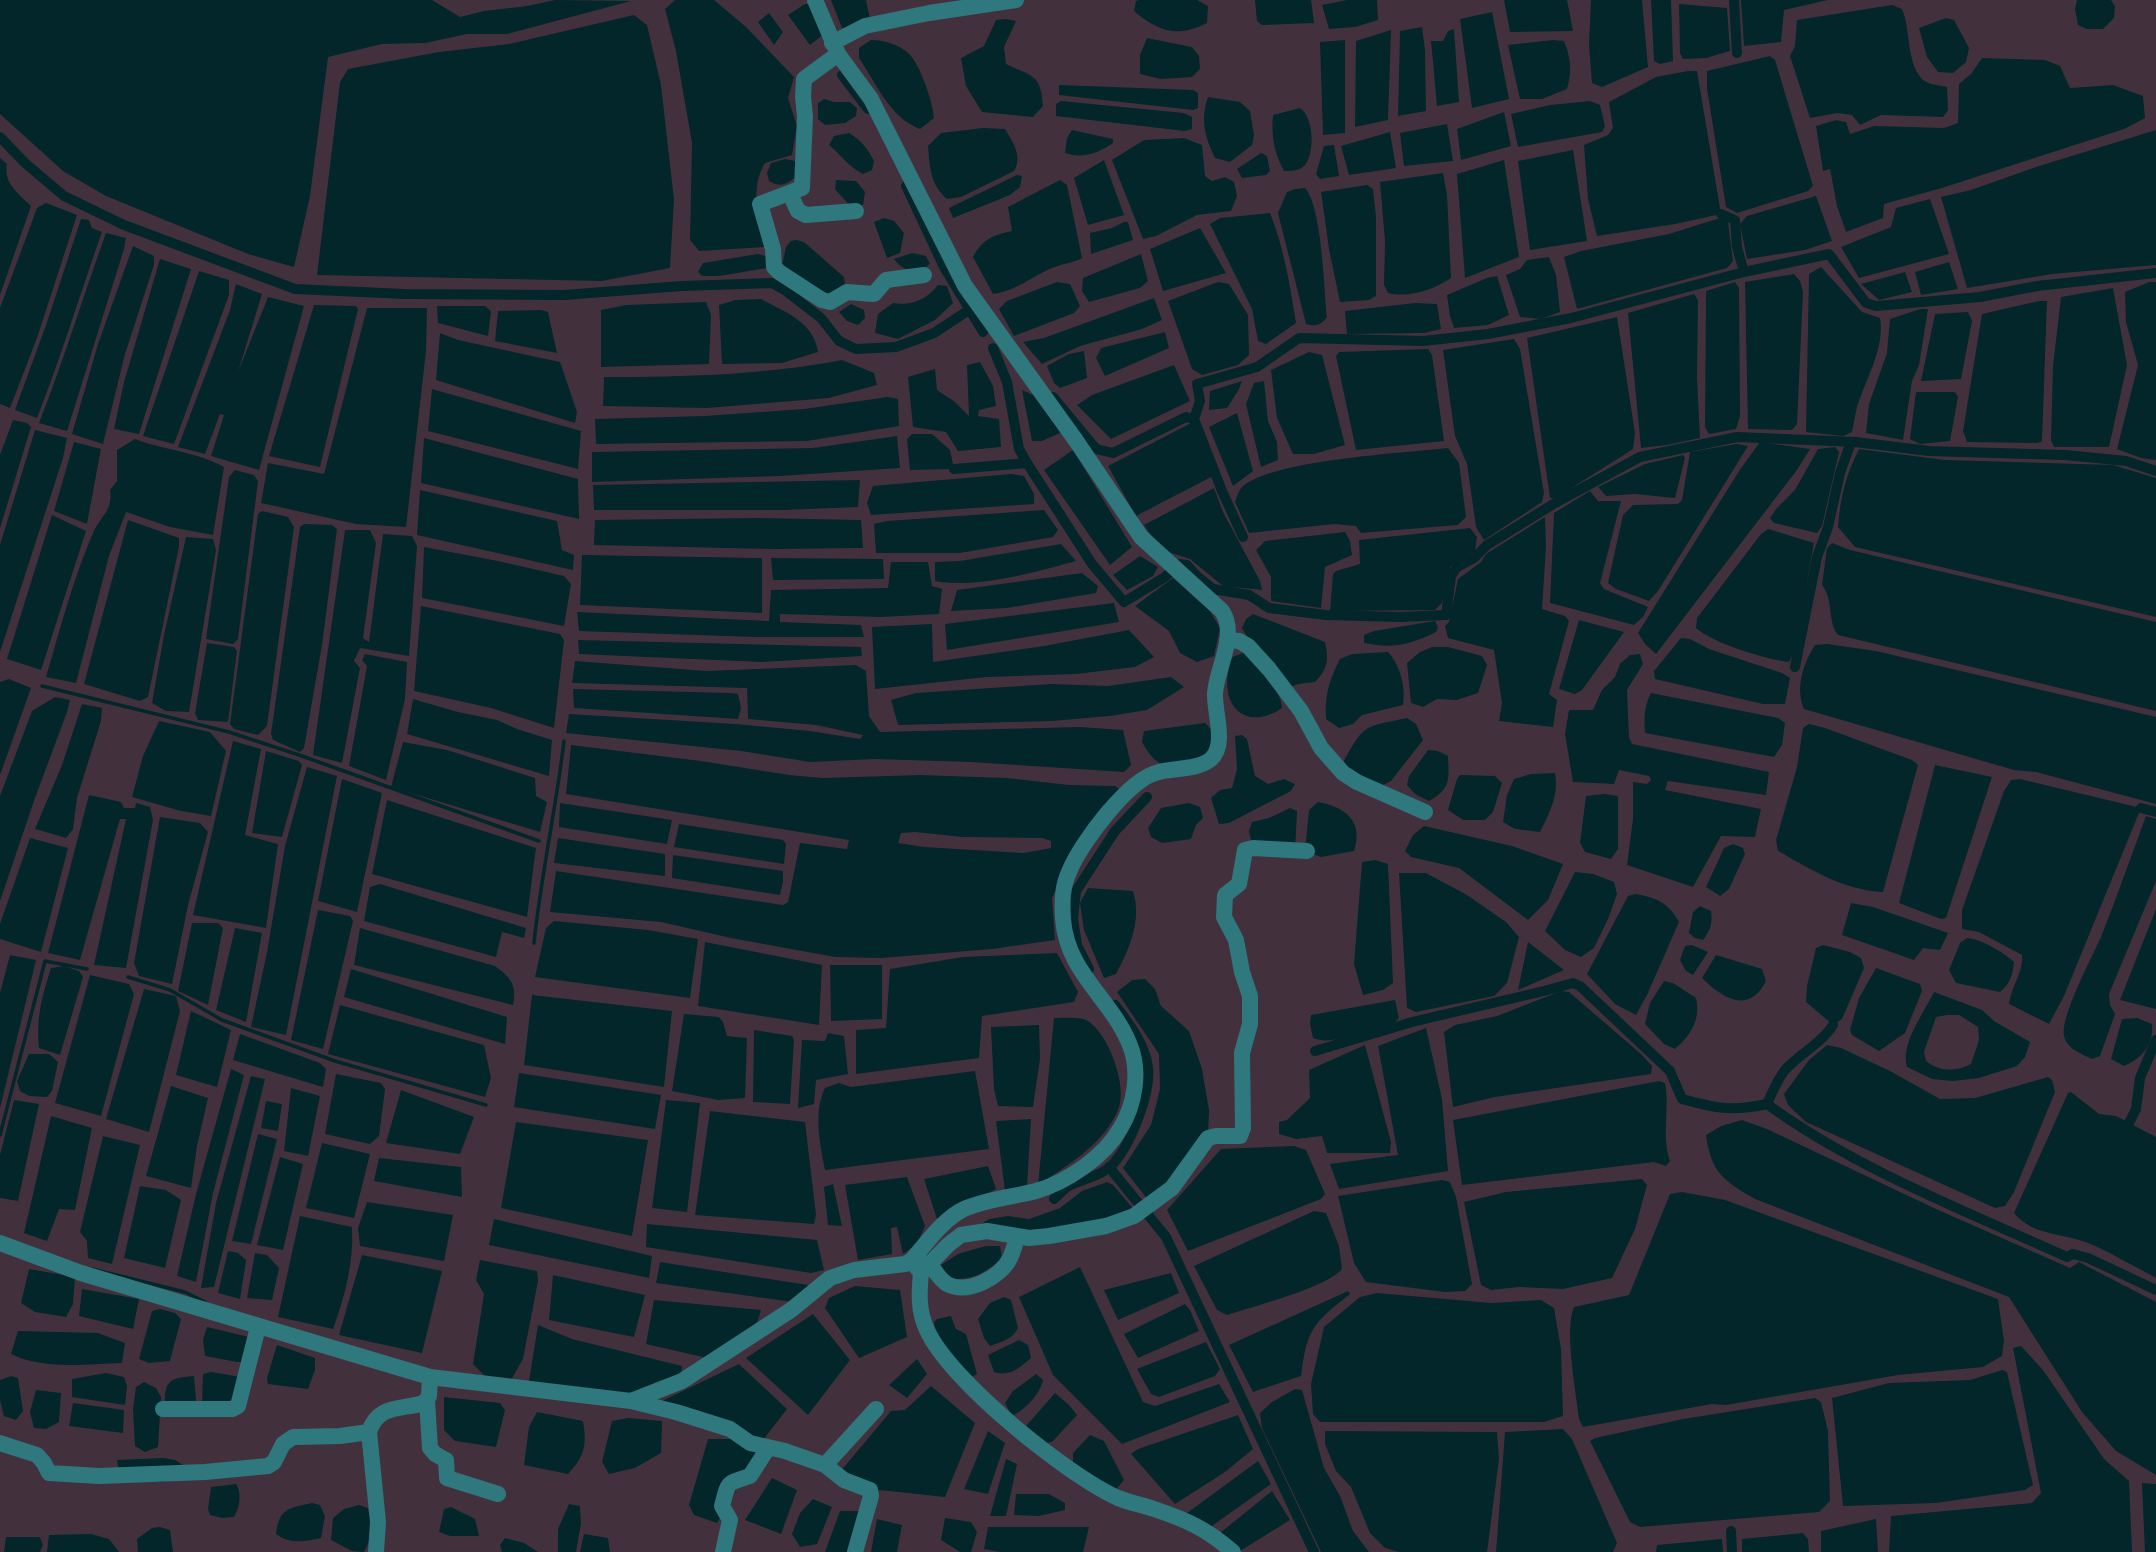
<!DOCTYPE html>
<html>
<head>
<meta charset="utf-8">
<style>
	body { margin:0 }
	canvas { display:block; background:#42313d }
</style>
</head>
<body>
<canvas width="2156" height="1552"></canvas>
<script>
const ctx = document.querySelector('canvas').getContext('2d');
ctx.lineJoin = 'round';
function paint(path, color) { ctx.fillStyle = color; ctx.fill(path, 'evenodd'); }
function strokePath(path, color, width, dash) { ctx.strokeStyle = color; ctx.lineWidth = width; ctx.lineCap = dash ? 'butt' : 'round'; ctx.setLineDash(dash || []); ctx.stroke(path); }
const water = new Path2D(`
	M0,0H432L460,17L484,11L527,6L555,0L631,1L507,34H467L425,43L382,44L328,57L310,196L294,267L248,254L106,196L63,171L0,114Z
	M675,0H714L746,27L794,77L788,98L797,126L792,155L765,163C749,189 759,219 765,247L699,251L690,240L692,143L676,51L665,9Z
	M831,0H866L870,19L855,27L842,28Z
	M1139,0H1197L1208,6L1207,23C1177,38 1159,32 1134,11L1136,1Z
	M1255,0H1311L1314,23L1262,25L1257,21Z
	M1347,0H1377L1378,20L1355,27L1329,29L1322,5Z
	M1504,0H1567L1573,31L1510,32Z
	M1591,0H1642L1648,67L1602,87L1592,83L1589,45Z
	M1651,0H1671L1673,61L1660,64L1654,61Z
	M1741,0H1828L1784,10L1781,42L1744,46Z
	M2077,0H2111L2115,6L2114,18L2103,29H2087L2078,25L2075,9Z
	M805,4H810L824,34L810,45L788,15Z
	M1679,4L1727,8L1730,51L1706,58L1683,59L1680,53Z
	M1892,5L1902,9C1911,30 1906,59 1921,78C1927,85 1939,85 1947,87L1948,110L1943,117L1881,115L1860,125L1852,115L1837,113L1810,118L1790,56L1795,46L1797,20Z
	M1492,12L1509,99L1472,108L1460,19Z
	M769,13L783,32L774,45L758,22Z
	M634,15L647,25L661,85L674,200L670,268L602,281L317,275L340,82L348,69L439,52L509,44Z
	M1946,18L1954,20L1969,48L1966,62L1953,73L1938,72L1927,57L1919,28Z
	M1006,19L1016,21L1004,47L1006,64C1033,77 1041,74 1043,106L1033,117L982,112L966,86L961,58L984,46L996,20Z
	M1422,27L1425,50L1426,111L1398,116L1400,31Z
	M1454,29L1459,102L1437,106L1431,41H1443L1448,31Z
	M1391,30L1388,120L1355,127L1356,41Z
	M1147,38L1192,47L1199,56L1200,69L1192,77L1161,79L1140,74V55Z
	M871,40C884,40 897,44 907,52C920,62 933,103 934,118L920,129C890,118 876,83 859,58V48Z
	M1345,40V133L1323,135L1320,42Z
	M1553,40L1564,41C1571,58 1572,71 1567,89L1542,99H1520L1508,45Z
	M1770,56L1775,60L1813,186L1808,191L1737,213L1726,207L1707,89V71Z
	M1982,58L2045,60L2060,66L2070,88L2113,85L2143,96L2145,118L2124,129L1942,188L1884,204L1883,218L1846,232L1837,206L1830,169L1823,171L1816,126L1836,120L1846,122L1850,134L1874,126L1944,128L1958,123L1959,84L1971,74Z
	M1688,71H1697L1721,214L1675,224L1597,236L1588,199L1584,145L1608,135L1613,128L1609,102L1656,77Z
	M1059,85L1193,90L1198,93V108L1193,110L1059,95Z
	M1208,97L1240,102L1250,111L1254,135L1252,145L1230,162L1215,158C1205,137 1200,120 1208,97Z
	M824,99L834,102H850L857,108L856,116L845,123L825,125L818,119V103Z
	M1061,101L1184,113L1192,117V129L1185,131L1056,116V104Z
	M1590,101L1600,105L1605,126L1602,132L1518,147L1511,114L1550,105Z
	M1300,108C1314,117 1315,153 1305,165C1300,171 1291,171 1284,171C1274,152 1271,136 1273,115Z
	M1504,112L1511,146L1461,160L1457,129Z
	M1447,124L1453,161L1404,166L1400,133Z
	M983,128L1005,129C1013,142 1023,157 1014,171L961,197L947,199C930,184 930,168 928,146L941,133Z
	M1072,130L1113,139V143C1099,153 1082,159 1065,153L1067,138Z
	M2156,130V265L2052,274L1967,288L1941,197L1971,190L2036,167Z
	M1390,132L1396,168L1349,175L1341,146Z
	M849,133C861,140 868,149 874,161L872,170L863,174C849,167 841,155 829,145L834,136Z
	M1184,138L1202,145L1205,176L1212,181L1225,177L1234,182L1237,196L1231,211L1197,215L1156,236L1143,239L1112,160L1144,140Z
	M1334,145L1339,176L1320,179L1316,174L1324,146Z
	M1573,150L1587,241L1530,250L1518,161Z
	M1261,153L1267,156L1270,171L1266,175L1242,178L1237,169Z
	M0,158L7,164C3,183 18,193 31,206L0,295Z
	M785,159L795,161L797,176C787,184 780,188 769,181L767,173L771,163Z
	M1104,160L1124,215L1088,225L1074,178Z
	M1504,160L1519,257L1465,278L1457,174Z
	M1443,173L1447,195L1451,278C1433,290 1410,298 1388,293L1384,285L1385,241L1380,182Z
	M1017,175L1022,176L1020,187L1010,195L953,218L949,208Z
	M836,180L856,181L865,192L863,205L850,206L835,189Z
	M1060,180L1067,185L1082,258C1073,263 1065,263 1055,267C1033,275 1017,291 993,294L973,257C982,239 994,235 1012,231L1008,207Z
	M1367,185L1373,189L1376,217V296L1369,300L1340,302L1329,249L1321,192Z
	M1305,188C1322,207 1324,289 1327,317C1321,325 1316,327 1306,324L1278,213L1287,192L1295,189Z
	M1816,196L1832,241L1805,250L1747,259L1740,224L1747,216Z
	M1930,199L1949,254L1859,278L1841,247L1891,227L1896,208Z
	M46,203L77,215L37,338L10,408L0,404V308L37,208Z
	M1270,213C1284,248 1290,286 1296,323L1266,344L1258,341L1252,309L1210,224L1220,218Z
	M884,218L894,221L904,233L900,253L887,258L874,222Z
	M1720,218L1728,222L1733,261L1727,268L1577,309L1564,257L1581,251L1669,234Z
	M81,219L89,220L92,228L102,232C80,294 61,357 37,418L15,410L46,325Z
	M1124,222H1128L1133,240L1091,254L1090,233L1112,228Z
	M1200,228L1226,273L1163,291L1150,249Z
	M106,233L126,238L124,249L67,431L39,423C64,360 83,296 106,233Z
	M796,240L804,242L844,277L845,285L839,294L831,298L782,266L786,247L791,241Z
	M133,246L154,256V265L125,354L103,444L72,434L98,344Z
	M912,253L926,256L930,264C917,273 904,273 894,259Z
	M758,254L770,257L773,267L719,276H702L698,272L703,263Z
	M1141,254L1148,281L1140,288L1089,302L1082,291L1083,278Z
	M1549,257L1556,275L1560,312L1541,319L1520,317L1506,275L1520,269L1527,260Z
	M160,259L191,269L139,434L114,429L124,382Z
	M1949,262L1958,289L1921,295L1915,272Z
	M1821,267L1862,312L1880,318C1885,347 1867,377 1858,404C1855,413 1854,423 1852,432L1843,436L1806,432L1809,274Z
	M199,271L229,280V295L174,444L143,436Z
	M1905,272L1912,292L1879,300L1861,284Z
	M1794,274L1800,281L1803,292L1797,424L1792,430L1748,429L1745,282Z
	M1497,276L1509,315L1488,325L1454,328L1450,316L1447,295L1487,278Z
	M1057,282L1070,284L1080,306L1074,313L1014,336L999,309L1007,301Z
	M1218,282L1229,284L1248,315L1249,355L1238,365L1202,375L1192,369L1168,301Z
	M1735,282L1739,288L1740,416L1736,429L1709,434L1705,427L1706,291Z
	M2149,282H2156V460L2141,458L2117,449L2138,365L2126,322L2125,292Z
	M236,284L262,294L238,372L268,297L304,306L259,470L211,456L224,415L220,414L205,454L178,447L230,310Z
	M938,285L947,286L953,303L935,320L898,339L875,333L878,314L893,303C912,306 926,300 938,285Z
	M2113,288L2127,365L2109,447H2054L2051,440L2053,366L2061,297Z
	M1694,294L1698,300L1697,378L1700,438L1667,445L1641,448L1628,313Z
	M1154,298L1162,320L1142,329L1080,346L1042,364L1023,342L1044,338Z
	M761,299C785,312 814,322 818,352L782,363L722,364L719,305L735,300Z
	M2039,301H2047L2042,441L2038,443L1967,442L1963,431L1982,314Z
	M706,302L711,315L709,364L601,367V310L626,305Z
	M1415,303L1437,304L1441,329L1424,333L1347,334L1345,311Z
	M851,304L864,310L865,318L858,325L847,321L839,312Z
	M314,305L356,306L358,309L320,467L269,456Z
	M437,306H485L491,311L488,336L438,323Z
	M367,308H427L426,351L406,527L356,524L261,503L268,463L324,474Z
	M1920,309H1928L1919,365L1912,381L1903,440L1866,433L1869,404L1887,353L1890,319Z
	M541,310L548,312L557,353L495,341L498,311Z
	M1968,312L1972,321L1961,379L1921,381L1935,314Z
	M1617,317L1635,433L1633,449L1556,498H1550L1527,338Z
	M1165,332L1169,348L1105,376L1096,358L1101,348Z
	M440,333L458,340L560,362L577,412L575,423L436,380Z
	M1514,339L1520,349L1544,493L1542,502L1484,540L1476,527L1467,464L1455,436L1443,350Z
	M1428,349L1432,355L1444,441L1356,450L1336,356L1339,352Z
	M1084,351L1087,378L1060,388L1054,383L1047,366L1069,354Z
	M1309,352L1322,355L1345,445L1314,454H1293L1277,418L1271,370Z
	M842,360L874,373L877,385L829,398L707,408L603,406L604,377C684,377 763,375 842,360Z
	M980,362L993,386L996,406L979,410L978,416L999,419L1001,447L958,451L946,432L913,427L908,377L935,369L937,390L955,402L969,416L967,365Z
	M1174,365L1190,401L1111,439L1077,405L1092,395Z
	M1242,381L1239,389L1227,408L1209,410L1210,391Z
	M1264,381L1268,421L1277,442L1278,460L1261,467L1246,404L1254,383Z
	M432,389L581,431L578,469L428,431Z
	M1022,390L1033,395L1062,432L1042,441H1032Z
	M1916,392H1955L1958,397L1950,441L1920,444L1910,439Z
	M888,397L898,399L899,426L807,441L596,444L595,419L705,416L804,409Z
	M1237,413L1253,471L1233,486L1209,427Z
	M13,420L27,423L31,427L0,528V455Z
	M1191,423L1210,465L1211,477L1136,516L1108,466Z
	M35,430L67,438L63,458L0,652V545Z
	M912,434H932L950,450L954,469L910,470L907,439Z
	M897,436L900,468L780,476L592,482V452L813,448Z
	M424,438L578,479L579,519L421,483Z
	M135,439C164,450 197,452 224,467L213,535L170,527L126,512L109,556L76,683L46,677C60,629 73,579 93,533C101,515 113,511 110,490L117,481V450Z
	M74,442L101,449L87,524L54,511Z
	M1760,442L1810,449L1797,470L1656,654L1645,644L1638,633L1739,471Z
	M1736,444L1748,446L1658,591L1649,601L1616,589L1608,583L1623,515L1633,505L1678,504L1682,500L1690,452Z
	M1835,447L1839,452L1822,526L1817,533L1774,523L1770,518L1776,509L1795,490L1818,449Z
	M1448,448L1459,463L1466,517L1458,525L1361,533L1356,526L1334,524L1249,533L1235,502C1237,497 1239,490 1242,487C1271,460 1404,453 1448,448Z
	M1859,449L1945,460L2113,465L2156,478V617L1855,547L1838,527C1840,499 1846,474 1859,449Z
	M1073,450L1132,547L1110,565L1044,470Z
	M1683,455L1685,458L1675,498L1635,494L1606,496L1598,487L1645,464Z
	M235,470L254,475L258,481L238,639L233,644L206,639L229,477Z
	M1011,474L1024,476L1034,494V504L871,515L867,503L873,486Z
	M860,480L858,507L784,510H594L593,485Z
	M1214,488L1223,512L1260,581L1262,590L1223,586L1190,559L1162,550L1144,525Z
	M420,490L557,521L562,550L574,555L573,570L417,535Z
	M1590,491L1598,501H1621L1600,583L1604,589L1648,607L1643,617L1634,625L1550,603L1554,513Z
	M1044,510L1058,530L1053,537L960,553H876L874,524L887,521Z
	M262,511L288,517L294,527L267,726L258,735L234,729L230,724L258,514Z
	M52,515L86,531L41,670L7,659Z
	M1545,517L1546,547L1542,609L1565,616L1569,621L1549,694L1557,700L1553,727L1499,721L1502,703L1494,650L1448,638L1445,626L1449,622L1458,579L1481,562L1486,554Z
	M757,518L861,520L863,548L772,549L594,545L595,520Z
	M128,520L179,538V547L148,697L140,701L84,684Z
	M304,524L332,525L337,529L322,645L304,748L300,752L273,740L271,734L300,527Z
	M1470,528L1477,537L1475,551L1450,567L1442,603L1435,610L1330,611L1333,574L1336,571L1360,564L1359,540Z
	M1768,529L1814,543L1794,652L1789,662C1768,660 1712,643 1696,628L1697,618L1761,534Z
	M345,530H370L376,543L363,638L369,642L383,534L412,536L417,546L409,656L360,648L354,661L360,668L342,763L313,755Z
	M1345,532L1350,541L1352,555L1325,567L1321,608L1271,601V577L1256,550L1265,541Z
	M186,537L213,539L216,550L189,712L166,711L152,703L164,635Z
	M1832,543L1850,550L2156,622V711L1838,635C1827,621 1834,600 1822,585L1827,548Z
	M1061,544L1076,561C1036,572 976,589 935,581V562L960,561Z
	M424,547L498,561L564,576L571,584L564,626L422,598Z
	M582,555L762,558V613L580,605Z
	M1140,556L1158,567L1153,576L1127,590L1113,575Z
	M771,558L883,559L884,579L773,580Z
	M891,562H928L932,586L942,589L939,614L881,617L780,614V622L861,625L864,637H756L579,631L577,612L769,621L771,590L888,588Z
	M1082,573L1098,586L1096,593L1007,608L951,611L957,590Z
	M1173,578L1210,611L1220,628L1214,656L1197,662L1180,653L1169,631L1135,606Z
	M1114,603L1119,622L947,650L945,624Z
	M421,606L560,634L564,640L554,728L491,708L414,691Z
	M1253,614L1325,642C1329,659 1328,669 1315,682L1298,684L1288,688L1255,650L1242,628L1246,619Z
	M1579,620L1624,632L1582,690L1575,694L1559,689Z
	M1435,621L1438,627L1436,632C1409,645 1394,649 1364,643V635L1374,631Z
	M932,624L933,662L1044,646L1129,630L1154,657L1135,667L1076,674L987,677L875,689L872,627Z
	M1681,638L1690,639L1709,649L1782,673L1790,678L1785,704H1763L1655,679L1654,671Z
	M578,640L861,647L862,656L762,662L579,654Z
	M207,643L234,647L237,651L228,722L198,720L195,713Z
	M1827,644L1876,651L2156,717V804L2036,772L2014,770L1804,709C1795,688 1803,664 1815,645Z
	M1432,647H1448L1482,656L1487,665L1478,693L1457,700L1437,699L1423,707L1411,703L1407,663L1420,652Z
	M1388,652C1400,665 1406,687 1403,705L1362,715L1353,724L1339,728L1326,719C1324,696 1330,678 1340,659L1352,654Z
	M1244,653C1257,667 1281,688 1282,708C1250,730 1222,711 1228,673C1229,668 1229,660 1233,657C1235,656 1242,653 1244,653Z
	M365,654L407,662L405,699L386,780L349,766L367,666L362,660Z
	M1640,654L1643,664L1627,690L1629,737L1632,744L1769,772L1766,795L1668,781L1665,790L1761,809L1755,837L1721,836L1693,887L1627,865L1633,819V782L1647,784L1651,780L1649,776L1619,770L1614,784L1573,782L1565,734L1569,710H1593L1602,690L1615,677L1620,664L1630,655Z
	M575,661L707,671L856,665L866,671L869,716L880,732L1080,727L1123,730L1131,765L1124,772L971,762L875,759L810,762L741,751L566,733L569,714L736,724L810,731L860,739L863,735L816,725L748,719L747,688L572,683Z
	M1171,677L1184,687L1147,710L1110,716L1052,721L898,725L891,700L916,693L1051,684L1108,686Z
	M9,679L31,688L0,775V682Z
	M573,689L731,693L738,694L741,708L738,719L574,708Z
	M1651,693L1778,718L1785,723L1782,745L1774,757L1645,733C1644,718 1644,706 1651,693Z
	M55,697L70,700L67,712L35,798L0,901V796L32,711Z
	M413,699L458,712L497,720L517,729L552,740L549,776L407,734Z
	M82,704L102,708L101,721L77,798L73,829L66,838L35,829L62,765Z
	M1407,718L1416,724L1423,740L1391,781L1381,786L1364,780L1345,764L1344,761C1365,722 1366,727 1407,718Z
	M159,721L210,732L226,751L211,816L181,811L132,797L143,756Z
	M1205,723L1214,732L1212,749L1202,760C1170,766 1160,774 1142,742L1144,731Z
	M1809,724L1825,728L1912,760L1918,765L1883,892C1843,890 1812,870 1778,851L1776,840L1797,767L1803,728Z
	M1242,735L1247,739L1255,776L1268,784L1284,779L1295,784L1291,791L1229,823L1219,824L1211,798L1220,790L1232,788L1237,769L1235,736Z
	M233,741L261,749L245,835L278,844L266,928L193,915Z
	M403,742L447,750L535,778L536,796L547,802L540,832L391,787Z
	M571,745L701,761L789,775L823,778L920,775L1007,778L1069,785L1115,786L1122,791L1067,866L1052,898L1055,940L992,949L881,958L835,957L731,938L661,922L550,912L556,871L783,905L788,902L800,843L847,849L849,840L566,794ZM915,832L963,837L1042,838L1051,841V848L1024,853L924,847L898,843L901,833Z
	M1428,750L1438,751L1448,756C1449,779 1451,789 1429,801L1415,794L1407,785L1409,776Z
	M266,751L299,761L302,765L282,837L252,833Z
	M1935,765L1992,777L1946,918L1941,919L1899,903Z
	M307,767L337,776L286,1035L251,1027L267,952L285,846Z
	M1555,773C1559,795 1550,812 1540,832L1515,829L1503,822L1507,795L1514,779L1531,774Z
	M1460,775L1495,776L1502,783L1493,812L1485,820H1463L1448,810L1457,779Z
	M342,779L382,793L357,912L318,901Z
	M2020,779L2141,808L2064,996L2049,1024L2009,1004C2011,987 2024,971 2022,955L1979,932L1962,929V910L2004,791L2011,780Z
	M1604,794L1618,796V849L1611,859L1585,852L1580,843L1586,796Z
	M89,795L121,802L124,808H135L136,803L150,807L153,820L126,968L94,965L126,819H120L80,960L48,953Z
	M387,800L536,848L527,917L372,874Z
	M1318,802C1345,807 1364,821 1354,851L1321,857L1305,851L1309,810Z
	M560,803L672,820L667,844L559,827Z
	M1189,803L1200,807L1203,818L1196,825L1191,839L1162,843L1151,837L1148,828L1161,808Z
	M1290,808L1297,811L1295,852L1252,845L1249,831L1252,822L1269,818Z
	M2146,816L2156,819V881L2109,994L2110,1005L2115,1014L2100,1056L2092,1059C2082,1054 2067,1049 2064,1036C2060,1017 2092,957 2101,937C2117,897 2131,856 2146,816Z
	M160,817L200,823L208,832L188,905L172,984L139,976L134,963Z
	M679,824L783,840L786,844L784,864L674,847Z
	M1424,826L1512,846L1563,864L1548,900L1528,920L1459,868L1411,857L1405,851L1413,835Z
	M30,838L68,848L41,952L0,939V924Z
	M558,838L665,854V876L554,863Z
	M1733,844L1743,848L1745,854L1729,889L1720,896L1706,887L1724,848Z
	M673,855L783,871V882L780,895L672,878Z
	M1375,860L1388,864L1393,983L1383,990L1363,995L1354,964L1362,862Z
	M1575,872L1593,874L1614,882L1617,894L1608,919L1594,948L1581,957L1565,950L1545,931Z
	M1399,873H1426L1467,895L1506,922L1519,937L1507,983L1494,996L1416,1012L1407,1008Z
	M380,884L526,928L524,938L502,932L496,957L364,921L370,887Z
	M1088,888L1133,891C1142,920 1130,948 1116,974L1104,978L1084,930L1080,903Z
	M1636,894C1657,898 1669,903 1679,922L1647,995L1636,1015L1615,1004L1587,974L1628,896Z
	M1851,903L1873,907L1948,933L1940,950L1923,948L1914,960L1842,935Z
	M1700,906L1711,911C1713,923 1710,931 1703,940L1695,938L1689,933L1693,912Z
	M2156,909V1009L2120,1000Z
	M318,910L350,916L353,921L323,1049L291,1040Z
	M554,921L648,930L698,939L690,998L535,977L546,928Z
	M192,923H218L223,928L208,1005L178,991Z
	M235,928L262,933L246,1022L216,1010Z
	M360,928L495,966C511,978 517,985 513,1005L354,965Z
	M1967,938C1979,938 2005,953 2014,962C2013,974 2010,984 2000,992L1956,983L1949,970L1960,943Z
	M705,942L822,965L819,1025L698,1006Z
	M1528,942L1564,970L1518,990Z
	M1692,945L1708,952L1693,975L1686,971L1680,960L1685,946Z
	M1823,945L1850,952L1861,958L1864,968L1842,1019L1833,1025L1806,1002L1807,986L1816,948Z
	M1057,953L1078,992L1074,1002L982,1016L979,1058L856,1074V1030L886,1028L890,969L963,957Z
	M10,955L36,960L0,1108V993Z
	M1716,955L1762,969L1766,981C1749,1015 1722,998 1702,978Z
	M830,965H882V1019L831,1021Z
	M64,966L79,971L83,977L60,1055L39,1048C36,1017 42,997 51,968Z
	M1876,968L1920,984L1922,991L1905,1033L1879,1051L1852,1035L1850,1030L1859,998Z
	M351,969L507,1017L505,1044L344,997Z
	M90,975L129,984L134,994L101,1116L55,1103Z
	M1145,979L1155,989L1161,1006L1189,1031L1202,1069L1209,1110L1208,1138L1152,1205L1123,1168L1151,1125L1160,1089L1159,1054L1117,992L1132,980Z
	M1664,981L1673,983L1696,998C1701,1019 1691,1035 1675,1049L1664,1044L1645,1024L1650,1003Z
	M144,989L176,996L180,1011L149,1132L106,1119Z
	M1561,991L1569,992L1641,1054L1652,1066L1651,1074L1495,1097L1453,1107L1444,1032L1455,1025L1497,1016Z
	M1934,992L1982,1010L1994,1021L2030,1042L2025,1057L2017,1066L1979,1078L1953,1081L1932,1079L1907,1067C1900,1044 1924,1013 1934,992ZM1947,1015H1959L1978,1027L1979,1040L1971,1064C1956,1072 1939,1072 1926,1061L1924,1052L1936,1017Z
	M532,995L672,1011L664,1087L524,1065Z
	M1395,1000L1399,1018L1394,1023C1375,1028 1331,1047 1313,1038L1310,1024L1311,1015Z
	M340,1005L484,1045L491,1078L485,1097L328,1054Z
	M191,1011L231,1030L217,1087L176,1075Z
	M684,1014L719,1017L723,1022L727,1036L747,1038L745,1098L718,1100L672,1091Z
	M1054,1018C1063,1018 1078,1017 1086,1020C1108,1031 1127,1085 1119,1107C1107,1142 1067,1166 1038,1185Z
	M2137,1018L2152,1024C2154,1045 2141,1059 2124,1066L2111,1059L2122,1019Z
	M1039,1025L1040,1059L1033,1107L998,1106L994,1089L991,1027Z
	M1426,1028L1442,1099L1448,1171L1339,1189L1330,1164L1398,1155L1378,1046Z
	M754,1030L792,1036L794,1040L790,1104L753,1102Z
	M828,1033L844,1036L848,1074L816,1080L814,1104L798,1108L802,1040L825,1041Z
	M240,1034L320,1063L326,1069L323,1087L233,1060Z
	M1365,1045L1391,1142L1390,1153H1327L1322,1136L1296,1139L1279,1134V1122L1287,1120L1310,1098L1309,1070Z
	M1827,1045L1841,1048L1890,1071L1940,1099L1975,1098L2048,1077L2052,1080L2055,1092L2014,1192L2005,1206L1995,1208L1806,1122L1788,1105L1784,1094L1809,1060Z
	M29,1054H49L58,1062L52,1091L47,1097L29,1096L20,1091L17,1081Z
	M231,1069L244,1075L213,1193L196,1282L177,1276L196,1194Z
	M975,1071L989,1149L825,1170C820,1145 813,1112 825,1088L839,1083L851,1087Z
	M519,1073L661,1095L655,1129L514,1107Z
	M336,1074L381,1083L385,1089L379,1136L370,1144L325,1134Z
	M251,1076L265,1079L214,1287L201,1288L216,1203Z
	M1659,1081L1665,1083C1670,1109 1661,1135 1670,1161L1666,1166L1654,1162L1462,1185L1453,1120Z
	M171,1086L208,1098L197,1146L191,1188L146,1176Z
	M291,1088L320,1096L308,1156L284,1151Z
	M401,1090L474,1117L460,1154L386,1143Z
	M2071,1092L2099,1114L2116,1116L2156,1137V1278C2135,1267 2115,1255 2093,1245C2068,1233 2033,1237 2014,1213L2068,1093Z
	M14,1100L39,1104L18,1201L0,1198V1155Z
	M666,1100L700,1103L687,1212L652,1208Z
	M266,1101L282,1104L278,1131L261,1128Z
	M710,1111L805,1122L816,1215L814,1224L695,1215Z
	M51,1116L92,1128L75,1210L59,1209L47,1241L24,1233Z
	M1031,1119L1027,1187L1005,1191L996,1121Z
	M1742,1120L1767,1129L1936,1209L2070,1268L2079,1262L2156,1302V1475L2116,1451L2082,1412L2009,1297L1755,1199C1724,1181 1711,1173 1706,1135L1721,1126Z
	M516,1122L648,1140L632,1236L501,1208Z
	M258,1134L277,1139L251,1244L232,1241Z
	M103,1136L140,1145L112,1264L88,1258L87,1241L80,1232Z
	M322,1143L370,1154L354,1218L306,1208Z
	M1294,1146L1306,1150L1325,1194L1321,1199L1188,1251L1167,1210L1221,1149Z
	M280,1157L303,1164L283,1250L257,1245Z
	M379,1158L461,1167L462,1197L374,1181Z
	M988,1166L996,1189L937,1219L924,1179Z
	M907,1177L925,1226L917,1244L903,1254L897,1227L891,1228L892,1254L858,1260L845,1185Z
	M1642,1179L1647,1185L1635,1229L1612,1278L1563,1289L1519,1287L1491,1290L1481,1285L1464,1202L1506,1192Z
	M1442,1180L1450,1182L1456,1197L1472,1284L1465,1291L1445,1292L1366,1282L1354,1263L1338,1196Z
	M1107,1182L1113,1185L1136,1212L1110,1228L965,1235L989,1219L1008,1216L1029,1219L1060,1208L1082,1191Z
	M833,1184L842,1226L828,1225L824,1187Z
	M140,1186L166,1190L181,1200L165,1268L124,1258Z
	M1682,1192L1725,1200L1998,1299L2004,1341L2002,1356L1983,1367L1898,1375L1726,1405L1712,1404L1583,1427L1579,1419C1576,1393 1564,1328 1574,1307L1629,1295L1670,1194Z
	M367,1202L453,1215L444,1261L360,1246L358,1228Z
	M1314,1211L1326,1213L1339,1246L1342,1269C1326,1288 1254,1306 1227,1315L1217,1310L1194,1266Z
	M300,1216L352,1227C354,1262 345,1296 333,1329L278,1317Z
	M494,1219L652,1256L649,1278L489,1245Z
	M647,1224L817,1240L824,1270L811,1273L646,1247Z
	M986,1246H1000L1002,1258C987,1272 970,1282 949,1278L941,1265L958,1254Z
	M228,1251L238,1253L246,1260L240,1299L218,1293Z
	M255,1253L267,1255L279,1268L272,1300L247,1298Z
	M362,1255L442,1271L422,1353L339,1335Z
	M480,1260L537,1271L538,1281L523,1359L511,1380H489L473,1364L484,1294L476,1280Z
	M660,1262L808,1285L805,1295L793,1302L656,1283Z
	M1080,1267L1143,1402L1155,1406L1219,1384L1230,1402L1122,1444L1053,1375L1019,1297Z
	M29,1269L75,1277L73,1304L66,1317L35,1312L21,1303Z
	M1171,1273L1179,1293L1118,1320L1104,1290Z
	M553,1275L645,1295L634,1337L549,1320Z
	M855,1286L900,1290L907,1337L859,1358L825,1308L829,1298Z
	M82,1289L139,1299L133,1329L79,1316Z
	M1348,1291L1350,1294C1313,1323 1307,1329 1301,1376L1253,1392L1229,1345Z
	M1377,1293L1491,1303L1541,1300L1554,1308L1561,1349L1563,1416L1544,1422H1320L1313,1414L1311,1384L1324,1327L1360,1297Z
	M1004,1297L1011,1300L1018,1328C1013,1339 1001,1342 990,1346L984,1338L978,1319L990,1303Z
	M654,1300L761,1310L755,1330L707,1358L646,1344Z
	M1185,1304L1190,1310L1199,1331L1138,1358L1124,1334Z
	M160,1309L175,1313L181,1319L170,1361L149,1363L139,1359L152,1311Z
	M813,1314L850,1360L808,1415L746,1358Z
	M951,1316L956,1329L966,1334L977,1374L970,1378L936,1337L934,1322L937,1319Z
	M538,1325L572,1339L682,1366L681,1374L626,1396L528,1387Z
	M207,1327L249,1337L246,1362H237L205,1356L203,1340Z
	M18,1331L98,1333L125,1343L122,1363C85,1364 44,1370 11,1354Z
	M1019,1340L1028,1345L1031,1358C1019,1368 1010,1377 994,1372L988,1355Z
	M1206,1342L1220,1369L1215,1376L1159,1397L1151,1394L1137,1369Z
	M277,1345L315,1358V1370L308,1389L268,1384L267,1378Z
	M2021,1346L2043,1370L2104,1459L2129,1481L2132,1552H1889L1891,1516L2032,1503L2041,1493L2013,1348Z
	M917,1359L927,1374L907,1398L889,1385Z
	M739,1364L787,1409L763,1440L662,1401Z
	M2002,1370L2007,1372L2033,1485L2025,1490L1936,1503L1843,1506L1832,1398L1889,1383L1970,1380Z
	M211,1372L241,1377L235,1411L202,1403L203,1374Z
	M106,1373L124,1377L127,1386L125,1405L72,1397V1379Z
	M1036,1374L1043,1380C1040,1394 1026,1409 1012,1416L1005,1403L1013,1391Z
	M11,1376L18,1378L23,1411L16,1420L4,1416L0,1400V1380Z
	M194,1376L196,1400L190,1411L165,1407C164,1381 169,1378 194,1376Z
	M144,1382L156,1388L161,1397L158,1447L145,1452L135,1446L133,1409L136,1387Z
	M931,1386L975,1423L945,1497L861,1488L839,1473L891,1411L905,1410Z
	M1295,1389L1302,1390L1324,1468L1340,1496L1353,1531L1369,1552H1321L1262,1428L1260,1413L1272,1402Z
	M36,1390L61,1393L59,1422L46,1429L34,1428L30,1412Z
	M1055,1393L1069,1405L1077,1415L1052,1442L1043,1443L1026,1426Z
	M444,1397L500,1403L505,1410L496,1447L455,1441L444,1430Z
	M1815,1398L1821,1402L1828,1431L1830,1501L1819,1512L1640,1527L1630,1522L1590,1441L1595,1438L1683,1419Z
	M73,1403L124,1410L123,1433L69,1426Z
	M537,1412L583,1421C587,1445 585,1456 568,1474L524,1465L529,1427Z
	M1238,1415L1253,1449L1225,1472L1175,1504L1131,1454L1138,1449Z
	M628,1418L662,1421L661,1453L635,1468L609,1474L602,1462L612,1421Z
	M1563,1429L1572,1439L1617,1543L1613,1552H1496L1505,1432Z
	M988,1431L1005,1443L988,1494L964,1489Z
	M1325,1431L1497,1432L1499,1459L1487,1552H1399L1385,1548L1370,1533L1351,1487L1336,1471L1325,1444Z
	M1090,1435L1104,1441L1124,1480L1113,1493L1073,1467V1453Z
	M708,1439H732L757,1451L717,1523L694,1515L689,1505Z
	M163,1458L175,1460L183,1465V1477L179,1480C160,1482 134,1486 119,1472L117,1460Z
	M1006,1459L1017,1464L1006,1516H990Z
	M1258,1461L1271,1484L1209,1528L1183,1516Z
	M772,1478L797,1490L781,1534L745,1520Z
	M2142,1483L2156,1484V1552H2145Z
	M236,1484C242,1493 240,1507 234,1517L222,1518L210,1515L208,1509L211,1487Z
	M1272,1491L1290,1520L1240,1551L1220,1533Z
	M1016,1494H1049L1065,1503V1510L1039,1516L1014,1515Z
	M813,1499L832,1507L817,1544L800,1547L792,1534L800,1513Z
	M312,1503L320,1505L325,1516L321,1538C304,1542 290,1544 276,1534C279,1508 289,1508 312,1503Z
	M569,1504L580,1506L581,1523L576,1552H558V1529Z
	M359,1505L368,1508C372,1525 373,1537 364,1552L352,1551L331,1540L333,1518L344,1509Z
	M451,1507L475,1519L479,1536H450L439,1532L444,1509Z
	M840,1511H869L859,1552H825Z
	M945,1518L971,1522L977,1532L971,1552H960L941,1540Z
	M877,1519L902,1525L897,1552H871Z
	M1876,1519L1878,1552H1821V1531Z
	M160,1527L170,1530L173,1552H138L137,1539L152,1528Z
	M988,1527H1089L1083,1552H1000L984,1549Z
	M1803,1533L1808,1539L1809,1552H1742V1539Z
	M91,1534L109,1539L119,1552H47L49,1535Z
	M584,1534L608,1538L610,1552H580Z
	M6,1537H40L43,1545L40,1552H4Z
	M505,1538L524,1543L538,1552H502L500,1545Z
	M1722,1539L1723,1552H1656L1657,1545Z`);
const stream = new Path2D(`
	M42,686L229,732L302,756L539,841
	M534,943C541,875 556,809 564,741
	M128,977L170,990L222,1020L335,1061L486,1105
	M0,1135L45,961L87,969
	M92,1269L185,1292L205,1302`);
const canal = new Path2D(`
	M1734,0L1737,53
	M842,75L868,109
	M0,137L25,163L64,196L124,225L295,289L405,294L564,295L682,286L772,283L786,291L821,318L839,341L856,349L896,347L934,333L969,310
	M906,186L944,267L983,332
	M1721,214L1735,220L1737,247L1744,272
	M993,348L1007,382L1019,449L1027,463L1092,564L1124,602L1165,577L1179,564L1187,565L1196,575L1213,589L1249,595L1269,608L1326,615L1400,617L1446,615L1451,576L1457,567L1474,558L1487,545L1555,503L1640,457L1737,437L1855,442L1929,451L2065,455L2126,461L2156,471
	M1053,397L1096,449L1113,453L1186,417L1194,419
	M954,469L1027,463
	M1243,537L1222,491L1194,419L1200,401L1197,384L1257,367L1299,338L1423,341L1488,334L1571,318L1744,272L1829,254L1866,303L1876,306L1980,297L2037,286L2156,273
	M1795,667L1817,557L1828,527L1840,473L1851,442
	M2141,808L2156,812
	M1089,969L1077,945L1073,919L1076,891L1115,831L1147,797
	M1315,1051L1412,1022L1544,991L1573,983L1580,986L1670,1071L1682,1099C1716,1108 1731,1112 1767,1104C1854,1168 1968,1212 2067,1257L2073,1254L2088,1258L2156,1290
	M1767,1104C1772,1093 1777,1080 1785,1070C1799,1054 1822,1043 1833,1025
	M2129,1123L2136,1109L2140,1078L2156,1040
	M1109,1167L1166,1237L1314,1552
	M1054,1199C1059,1195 1064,1188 1071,1185C1084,1179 1098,1177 1110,1167C1130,1148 1151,1094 1148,1067C1145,1044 1128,1022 1115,1005
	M1731,1531L1732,1552`);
const minor = new Path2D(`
	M832,43L865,26L929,13L1016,0
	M838,54L804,79L803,97L805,116L802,188L760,204L773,249L774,267L779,272L822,300L830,302L847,292L874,294L886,280L924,275
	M790,194L798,211L806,215L856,211
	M1227,640L1239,641L1248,646L1269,669L1301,711L1321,748L1343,773L1357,782L1425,812
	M0,1243L81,1273L430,1377L631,1401L682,1381L791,1310L830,1278L854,1270L905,1264L911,1261C926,1244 943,1219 964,1209C986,1199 1013,1197 1036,1191C1067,1182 1104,1157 1120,1129C1135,1105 1141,1070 1129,1043C1110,997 1067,973 1063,919C1062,902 1062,887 1069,872C1080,844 1129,778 1159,772C1174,768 1198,770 1211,759C1227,745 1214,712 1215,693C1217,667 1238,635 1222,611L1141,537L1077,442L965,286L871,99L838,54L815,0
	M929,1263C934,1270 940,1280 947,1284C968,1295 1001,1277 1010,1258C1013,1252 1015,1244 1017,1237
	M914,1264L921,1273C919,1293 918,1311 927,1330C950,1381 1067,1475 1118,1498C1130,1503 1143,1505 1154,1509C1187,1520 1207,1529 1233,1552
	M921,1273L948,1245L961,1235L987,1231L1029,1238L1049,1236L1106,1226L1134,1216L1172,1188L1208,1138L1216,1136H1240L1243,1128L1242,1053L1250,1024V996L1242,972L1236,940L1224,917L1225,895L1239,884L1245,850L1253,848L1307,851
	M427,1401L430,1448L435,1454L446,1460L447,1478L498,1494
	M631,1401L676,1412L730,1429L750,1443L785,1451L825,1465L844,1480L870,1490L871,1496L855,1552
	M163,1409H232L238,1406L258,1327
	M0,1443L37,1455L44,1463L49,1473L99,1476L205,1472L268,1466L274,1462L283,1444L293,1437L340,1436L369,1432
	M825,1465L876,1409
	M376,1552L378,1522L369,1432C378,1404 401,1410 424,1403L429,1396L430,1377
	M723,1552L730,1520L722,1506C729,1480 726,1484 750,1476L768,1448`);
paint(water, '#022629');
strokePath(stream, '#022629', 3.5);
strokePath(canal, '#022629', 10);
strokePath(minor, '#2e787e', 16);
</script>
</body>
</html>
